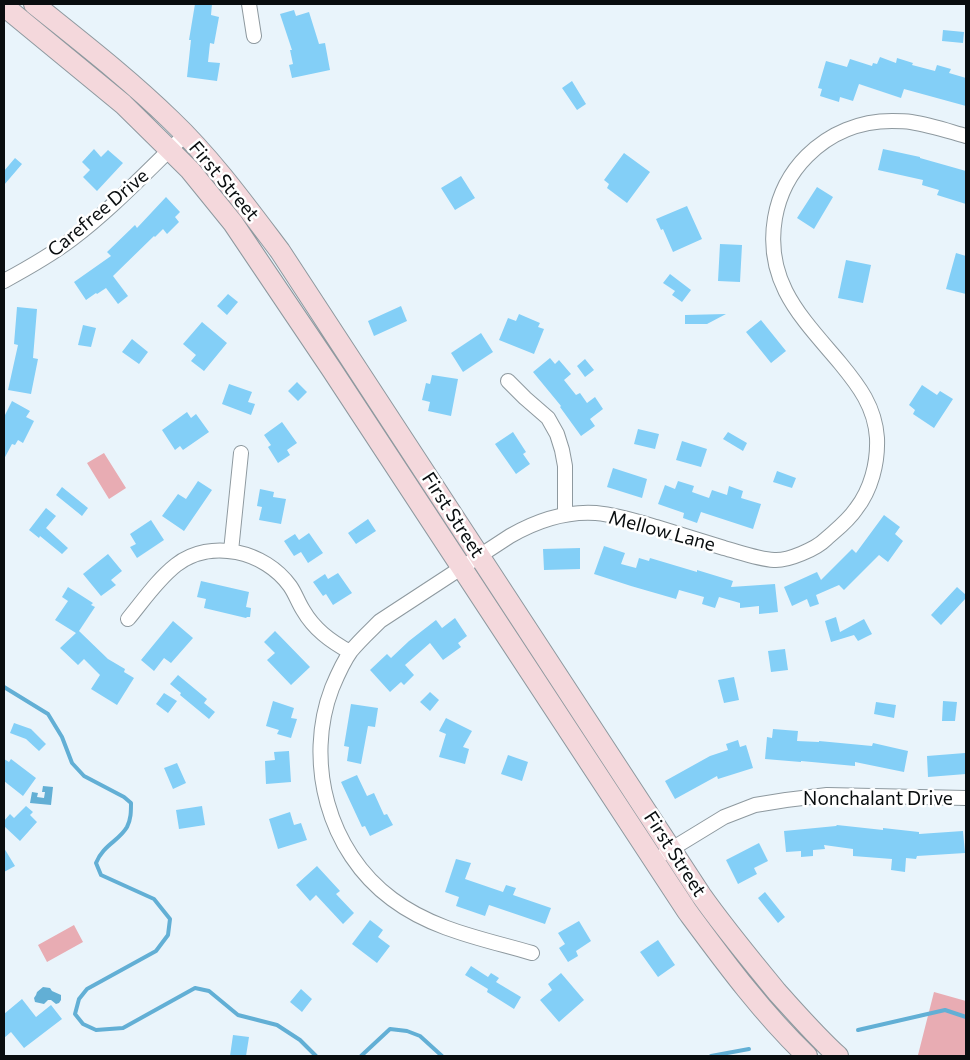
<!DOCTYPE html>
<html>
<head>
<meta charset="utf-8">
<style>
	body { margin:0 }
	#map { position:relative; width:970px; height:1060px; overflow:hidden; background:#e9f4fb; font-family:Commissioner,sans-serif }
	canvas { display:block }
	.frame { position:absolute; inset:0; border:5px solid #090d0f; pointer-events:none }
</style>
</head>
<body>
<div id="map">
<canvas width="970" height="1060"></canvas>
<div class="frame"></div>
</div>
<script>
const ctx = document.querySelector('canvas').getContext('2d');
ctx.lineJoin = 'round';
function paint(path, color) { ctx.fillStyle = color; ctx.fill(path, 'evenodd'); }
function strokePath(path, color, width, dash) { ctx.strokeStyle = color; ctx.lineWidth = width; ctx.lineCap = dash ? 'butt' : 'round'; ctx.setLineDash(dash || []); ctx.stroke(path); }
function write(font, color, halo, rows, align = 'center') {
  ctx.font = font + ' Commissioner,sans-serif'; ctx.lineWidth = 5; ctx.setLineDash([]); ctx.textBaseline = 'middle'; ctx.strokeStyle = halo; ctx.fillStyle = color; for (const [text, x, y, turn = 0] of rows) {
    ctx.save(); ctx.translate(x, y); ctx.rotate((+turn || 0) * Math.PI / 180); ctx.textAlign = isNaN(turn) ? turn : align; if (halo) ctx.strokeText(text, 0, 0); ctx.fillText(text, 0, 0); ctx.restore();
  }
}
const green = new Path2D(`
	M104,453L126,488L109,499L87,463Z
	M74,925L83,942L47,962L38,945Z
	M934,992L966,1001V1056H920L918,1055Z`);
const water = new Path2D(`
	M43,786L53,787L51,805L30,803L32,792L38,793L37,797L44,798L45,792H42Z
	M43,987L50,988L52,991L61,995V1000L59,1003L56,1004L51,1000H48L44,1004L35,1002L34,998L36,995L37,992Z`);
const stream = new Path2D(`
	M4,687L48,714L62,737L72,763L84,776L124,797L131,803C131,812 131,819 127,827C119,841 103,845 96,863L101,875L154,899L170,919L168,935L156,951L87,989L79,999L75,1014L83,1024L96,1030L123,1028L195,988L209,991L238,1015L277,1025L300,1040L316,1056
	M858,1030L945,1010L966,1017
	M361,1056L390,1029L407,1031L420,1036L442,1056
	M711,1056L749,1049`);
const building = new Path2D(`
	M195,4H212L211,15L219,17L214,44L210,43L208,62L220,63L217,81L187,77L191,40H189Z
	M294,10L296,16L309,12L319,44L325,43L330,70L292,78L289,65L293,64L290,50H292L280,14Z
	M943,30L964,32L963,43L942,41Z
	M880,57L896,63L897,58L913,63L912,65L935,71L937,65L951,69L949,73L966,78V106L904,89L901,98L859,84L853,101L840,97L839,102L820,96L822,89L818,88L826,61L847,67L850,59L872,66L873,63L877,64Z
	M572,81L586,104L577,110L562,88Z
	M94,149L101,157L108,150L123,163L97,191L83,177L90,170L82,162Z
	M883,149L920,157V158L966,171V204L937,195L939,190L922,185L923,180L878,170Z
	M624,153L650,172L627,203L607,188L609,184L604,180Z
	M15,158L22,164L4,185V171Z
	M461,176L475,198L455,210L441,188Z
	M817,187L833,197L814,229L797,218Z
	M166,197L180,212L175,217L179,222L167,234L163,229L155,237L154,236L113,276L128,296L118,304L106,288L97,294L96,293L86,300L74,282L111,256L107,252L135,225L137,228Z
	M687,206L702,239L673,252L663,229L661,230L656,219Z
	M720,244L742,245L740,282L718,281Z
	M956,253L966,256V294L946,289Z
	M846,260L871,265L863,303L838,298Z
	M670,274L691,290L682,302L672,295L675,291L663,283Z
	M228,294L238,302L227,315L217,306Z
	M401,306L407,321L374,336L368,321Z
	M17,307L37,309L33,358L38,359L31,394L8,390L18,345L14,344Z
	M519,314L540,323L538,327L544,329L534,354L499,340L508,318L516,321Z
	M726,314L707,324H685V315Z
	M761,320L786,351L771,363L746,332Z
	M202,322L227,343L204,371L191,361L196,355L183,344Z
	M83,325L96,328L91,347L78,345Z
	M481,333L493,352L463,372L451,353Z
	M132,339L148,352L139,364L122,352Z
	M550,358L555,364L559,360L571,374L564,380L576,395L580,393L587,403L595,397L603,409L590,419L595,426L581,436L560,407L561,406L533,372Z
	M585,359L594,370L585,377L577,366Z
	M432,375L458,379L451,416L428,411L430,402L422,400L426,383L430,384Z
	M297,382L307,392L298,401L288,391Z
	M229,384L252,392L248,402L255,404L251,415L222,404Z
	M922,385L937,395L940,391L953,399L934,428L913,414L915,410L909,405Z
	M12,401L30,411L26,417L34,421L23,443L18,440L15,445L12,444L4,459V417Z
	M187,412L191,418L196,414L209,432L183,450L180,446L175,450L162,430Z
	M282,422L297,443L287,450L290,455L278,463L268,447L271,445L264,435Z
	M638,429L659,434L655,449L634,444Z
	M513,432L526,452L523,454L530,464L516,474L495,444Z
	M728,432L747,443L743,451L723,439Z
	M682,441L707,449L701,467L676,460Z
	M613,468L647,479L642,498L607,487Z
	M777,471L796,478L792,488L773,482Z
	M198,481L212,490L184,531L162,516L178,494L186,499Z
	M678,481L694,486L692,492L709,498L712,490L727,495L729,486L743,491L741,498L761,504L753,529L701,512L697,523L683,518L684,513L658,504L665,485L675,489Z
	M62,487L88,508L82,516L56,495Z
	M260,489L274,492L273,497L286,499L281,524L259,520L262,507L257,506Z
	M46,508L56,516L46,528L68,548L62,554L40,536L39,538L29,530Z
	M884,515L900,527L895,534L903,541L888,562L879,555L844,590L839,585L816,595L819,604L810,607L807,599L792,606L784,587L817,572L821,580L852,549L856,553Z
	M368,519L376,531L356,544L348,533Z
	M151,520L164,540L137,558L130,547L136,544L130,534Z
	M309,533L323,553L308,563L301,552L294,556L284,541L295,534L299,540Z
	M604,546L625,553L621,564L636,568L639,558L649,561L650,558L697,572V570L733,581L731,587L775,584L778,612L759,614V606L740,608V603L719,597L715,608L702,604L704,597L679,590L676,599L631,586L594,574Z
	M580,548V569L544,570L543,549Z
	M108,554L122,571L111,580L116,585L101,596L83,574Z
	M338,573L352,593L333,605L326,594L323,596L313,582L325,574L328,579Z
	M201,581L249,592L246,607L251,608L250,617H247L246,618L204,608L206,599L197,597Z
	M68,587L93,603L91,605L95,607L79,631L108,659L125,669L124,672L134,678L117,705L91,689L100,675L84,659L78,665L60,648L76,633L55,620L68,601L62,597Z
	M957,587L966,595V598L941,625L931,615Z
	M836,617L840,632L864,619L872,634L858,641L854,635L831,642L825,621Z
	M455,618L467,636L458,643L461,647L443,660L430,643L405,665L414,675L404,685L401,682L390,692L370,670L387,654L391,658L409,641L436,620L442,628Z
	M173,621L193,638L171,663L164,658L154,671L141,660Z
	M275,631L310,667L291,685L267,660L275,653L264,642Z
	M785,649L788,670L771,672L768,651Z
	M178,675L207,699L204,703L215,712L209,719L180,695L181,693L170,684Z
	M734,677L739,700L724,703L718,680Z
	M430,692L439,700L430,711L420,702Z
	M164,693L177,701L168,713L156,704Z
	M273,701L294,708L291,718L297,719L291,738L277,734L279,730L266,726Z
	M943,701L957,702L955,721H942Z
	M876,702L896,705L894,718L874,714Z
	M351,704L378,708L375,727L368,726L361,764L347,761L349,747L344,746Z
	M446,718L472,731L463,747L469,749L465,764L439,757L446,734L439,731Z
	M14,723L31,729L46,744L39,751L26,739L10,733Z
	M773,729L798,731L797,741L819,742V741L872,746L873,743L908,751L904,772L855,762V766L801,761V762L765,759L767,737L772,738Z
	M738,740L740,747L746,745L753,768L718,779L717,776L675,799L665,781L710,756L728,750L726,744Z
	M289,751L291,782L266,784L265,761L275,760L274,752Z
	M965,753L966,774L928,777L927,756Z
	M508,755L528,762L522,781L501,774Z
	M4,759L9,762L11,759L36,778L23,796L4,781Z
	M177,763L186,783L173,789L164,768Z
	M357,775L367,796L374,793L384,815L387,814L393,825L370,836L365,826L362,827L341,782Z
	M26,806L33,812L30,815L37,822L20,841L4,826V821L10,814L14,818Z
	M202,806L205,825L179,829L176,810Z
	M290,812L294,825L301,823L307,840L278,849L269,819Z
	M837,825L883,830V828L919,832V834L963,831L965,853L917,856L916,859L906,858L905,872L891,870L892,859L853,856V849L824,845L825,849L813,850V856L801,857V851L786,852L784,831L836,826Z
	M759,843L768,861L754,868L757,874L738,884L726,860Z
	M4,848L15,866L4,872Z
	M456,859L471,863L465,879L503,892L506,885L516,888L513,895L551,908L545,924L489,905L485,916L456,906L459,897L445,892Z
	M317,866L340,891L336,894L354,913L343,924L316,895L310,901L296,885Z
	M765,892L785,917L778,923L758,898Z
	M370,920L383,930L378,937L390,946L377,963L352,944Z
	M579,921L591,941L576,951L578,956L568,962L559,948L565,944L558,933Z
	M658,940L675,965L658,977L640,952Z
	M471,966L488,977L491,973L499,978L496,982L521,997L514,1009L487,992L488,989L465,975Z
	M561,973L584,1000L559,1022L540,1000L552,990L548,984Z
	M301,989L312,999L302,1012L290,1002Z
	M22,999L36,1017L51,1005L62,1019L24,1048L11,1032L4,1038V1014Z
	M233,1035L249,1037L246,1056H230Z`);
const street = new Path2D(`
	M249,4L254,36
	M4,281C28,268 51,255 72,239C113,208 148,170 185,135
	M508,381L525,398L548,418L557,434L562,450L565,466V515
	M231,551L241,453
	M128,619C143,601 157,580 176,565C211,538 265,551 290,586C295,593 298,602 303,610C314,629 330,641 350,652
	M665,853L724,817L755,805L786,800L827,795L966,798
	M532,953C484,939 433,930 392,899C328,852 304,761 332,688C337,676 343,662 351,651C360,640 370,631 380,621L510,536C536,521 566,511 596,513C617,515 636,521 656,527C678,534 701,541 724,548C739,552 758,559 774,560C788,561 816,549 826,539C836,530 848,521 856,509C871,490 878,463 877,438C875,407 859,386 840,363C802,318 764,282 775,218C779,195 790,173 807,156C830,133 860,121 892,121C898,121 905,121 911,122C930,125 948,131 966,136`);
const secondary = new Path2D(`
	M34,4C80,41 128,78 171,120C212,159 246,206 280,251L701,895C725,929 751,960 777,992C797,1014 816,1036 838,1056
	M4,6L123,104L190,170L233,223L332,370L687,911C724,961 762,1013 807,1056`);
const streetNames = [
	["First Street",224,181,50],
	["Carefree Drive",98,213,-40],
	["First Street",453,515,57],
	["Mellow Lane",662,531,15],
	["Nonchalant Drive",878,799],
	["First Street",675,854,57]
];
paint(green, '#e8acb3');
paint(water, '#62afd5');
strokePath(stream, '#62afd5', 4);
paint(building, '#83cff7');
strokePath(street, '#8e999f', 16);
strokePath(secondary, '#8e999f', 22);
strokePath(street, '#fff', 14);
strokePath(secondary, '#f4d8dc', 20);
write('19px', '#090d0f', '#fff', streetNames);
</script>
</body>
</html>
